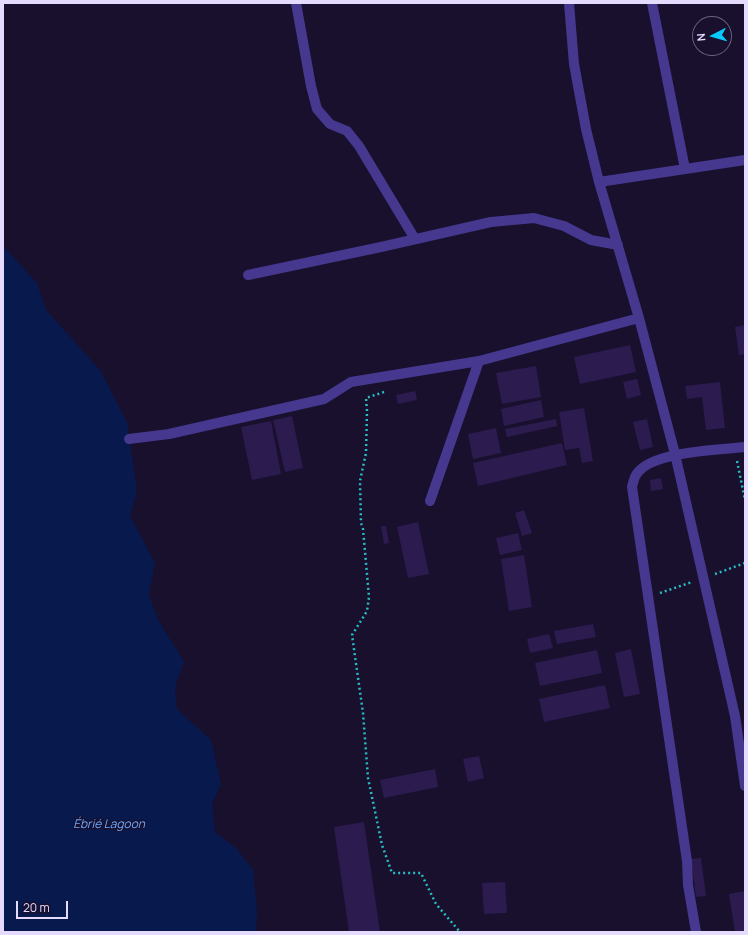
<!DOCTYPE html>
<html>
<head>
<meta charset="utf-8">
<style>
	body { margin:0 }
	#map { position:relative; width:748px; height:935px; overflow:hidden; background:#18102d; font-family:Manrope,sans-serif }
	canvas { display:block }
	.frame { position:absolute; inset:0; border:4px solid #e4dbff; pointer-events:none }
	.north { position:absolute; left:692px; top:16px; width:40px; height:40px; box-sizing:border-box; background:#18102d; border:1px solid #6a6181; border-radius:50%; rotate:264deg; font-size:11px; font-weight:700; line-height:16px; text-align:center; color:#e4dbff }
	.north::after { content:''; display:block; margin:auto; width:14px; height:18px; background:#07c9ff; clip-path:polygon(50% 0,100% 100%,50% 72%,0 100%) }
	.scale { position:absolute; left:16px; top:901px; width:52px; height:18px; box-sizing:border-box; border:2px solid #e4dbff; border-top:0; padding-left:5px; font-size:12px; line-height:14px; white-space:nowrap; color:#e4dbff; -webkit-text-stroke:3px #18102d; paint-order:stroke }
</style>
</head>
<body>
<div id="map">
<canvas width="748" height="935"></canvas>
<div class="frame"></div>
<div class="north">N</div>
<div class="scale">20 m</div>
</div>
<script>
const ctx = document.querySelector('canvas').getContext('2d');
ctx.lineJoin = 'round';
function paint(path, color) { ctx.fillStyle = color; ctx.fill(path, 'evenodd'); }
function strokePath(path, color, width, dash) { ctx.strokeStyle = color; ctx.lineWidth = width; ctx.lineCap = dash ? 'butt' : 'round'; ctx.setLineDash(dash || []); ctx.stroke(path); }
function write(font, color, halo, rows, align = 'center') {
  ctx.font = font + ' Manrope,sans-serif'; ctx.lineWidth = 3; ctx.setLineDash([]); ctx.textBaseline = 'middle'; ctx.strokeStyle = halo; ctx.fillStyle = color; for (const [text, x, y, turn = 0] of rows) {
    ctx.save(); ctx.translate(x, y); ctx.rotate((+turn || 0) * Math.PI / 180); ctx.textAlign = isNaN(turn) ? turn : align; if (halo) ctx.strokeText(text, 0, 0); ctx.fillText(text, 0, 0); ctx.restore();
  }
}
const water = new Path2D(`
	M3,247L7,250L37,283L46,310L100,370L127,422L137,491L130,516L155,563L149,594L158,620L184,661L175,687L177,709L211,740L221,784L212,804L215,832L236,848L253,870L257,912L256,932H3Z`);
const building = new Path2D(`
	M745,325V354L739,355L735,327Z
	M630,345L636,372L580,384L574,357Z
	M536,366L541,397L502,404L496,373Z
	M637,379L641,395L627,399L623,382Z
	M720,382L725,428L706,430L702,397L687,399L685,386Z
	M415,391L417,400L398,404L396,395Z
	M541,400L544,417L504,426L501,409Z
	M584,408L593,461L582,463L579,448L565,450L559,412Z
	M292,416L303,468L285,472L273,420Z
	M556,419L557,426L507,437L505,429Z
	M647,419L653,447L640,450L633,422Z
	M271,421L281,474L252,480L241,427Z
	M496,428L501,453L473,459L468,434Z
	M562,443L567,465L478,486L473,463Z
	M661,478L663,489L651,491L650,480Z
	M524,510L532,533L522,536L515,513Z
	M418,522L429,574L408,578L397,527Z
	M381,526H386L389,543L384,544Z
	M518,533L522,550L500,555L496,538Z
	M524,555L532,607L509,611L501,559Z
	M593,624L596,637L557,644L554,631Z
	M549,634L553,648L530,653L527,639Z
	M631,649L640,694L624,697L615,653Z
	M597,650L602,673L540,686L535,663Z
	M605,685L610,708L544,722L539,699Z
	M479,756L484,778L468,782L463,759Z
	M435,769L438,787L384,798L380,780Z
	M364,822L380,932H349L334,827Z
	M701,858L706,896L696,897L691,859Z
	M505,882L507,913L484,914L482,883Z
	M745,891V932H735L729,894Z`);
const path = new Path2D(`
	M384,392L366,398L367,411L366,453L360,481L361,523L363,529L369,597L367,611L352,635L363,713L368,778L382,845L392,873H421L436,904L460,932
	M737,461L745,500
	M715,574L745,563
	M660,593L692,582`);
const minor = new Path2D(`
	M296,3L311,86L317,109L330,124L347,131L359,146L415,239
	M569,3L574,64L586,129L599,182L639,318L675,454L735,716L745,786
	M652,3L685,169
	M599,182L745,160
	M248,275L381,247L491,222L534,218L564,226L591,240L618,245
	M129,439L169,434L324,399L351,382L479,361L639,318
	M430,501L479,361
	M696,932L688,885L687,861L632,487C633,483 634,478 636,475C650,451 719,450 745,447`);
const waterNames = [
	["Ébrié Lagoon",109,825]
];
paint(water, '#08194e');
paint(building, '#2b1b4f');
strokePath(path, '#29bcc5', 2.5, [2, 3]);
strokePath(minor, '#46388e', 10);
write('italic 12px', '#69a8ff', '#18102d', waterNames);
</script>
</body>
</html>
